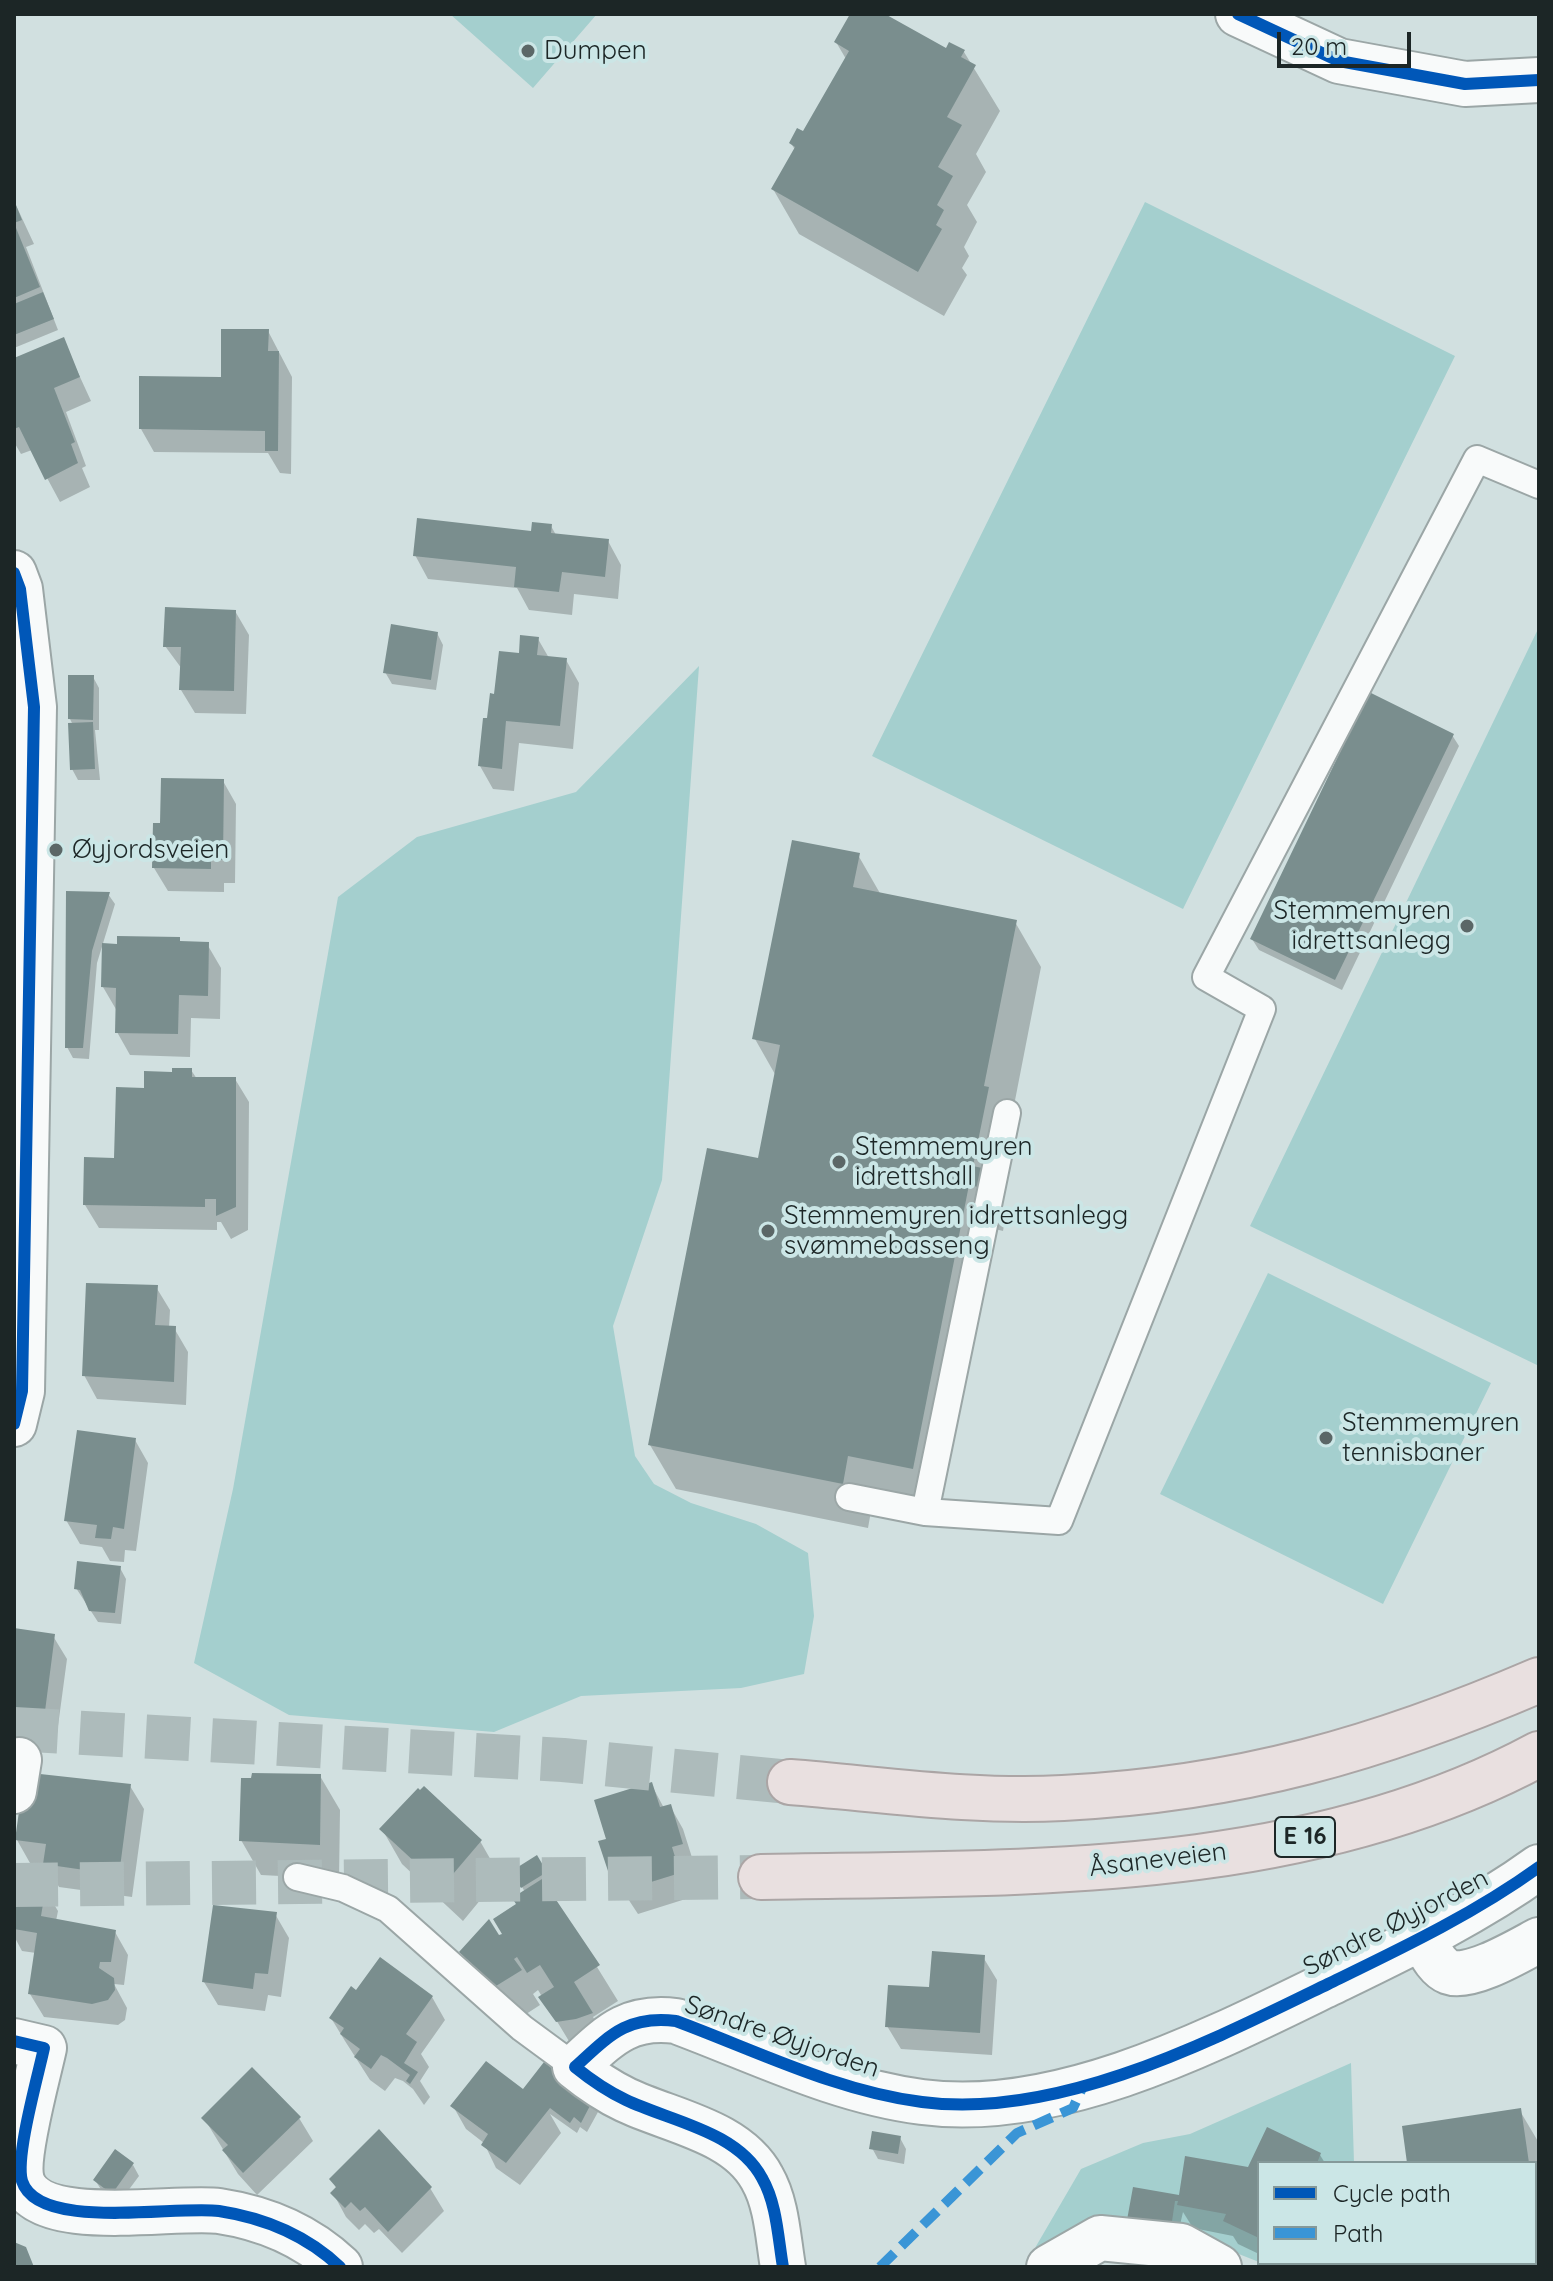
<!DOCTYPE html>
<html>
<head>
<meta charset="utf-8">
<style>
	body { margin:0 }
	#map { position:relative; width:1553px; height:2281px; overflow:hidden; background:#d1e0e0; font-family:Quicksand,sans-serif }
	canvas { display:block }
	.frame { position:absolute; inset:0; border:16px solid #1c2626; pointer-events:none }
	.legend { position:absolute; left:1257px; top:2161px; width:280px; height:104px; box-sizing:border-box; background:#cbe6e6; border:2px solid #859999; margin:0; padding:10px 14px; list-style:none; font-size:24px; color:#1c2626 }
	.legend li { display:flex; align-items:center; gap:16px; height:40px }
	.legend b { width:40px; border:2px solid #859999 }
	.scale { position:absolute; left:1277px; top:32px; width:134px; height:36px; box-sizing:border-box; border:4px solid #1c2626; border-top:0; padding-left:10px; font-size:24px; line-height:28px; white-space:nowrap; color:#1c2626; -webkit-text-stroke:6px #cbe6e6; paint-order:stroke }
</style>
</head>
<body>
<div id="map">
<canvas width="1553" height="2281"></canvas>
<div class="frame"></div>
<ul class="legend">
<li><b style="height:10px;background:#0057b8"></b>Cycle path</li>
<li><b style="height:10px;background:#3a95d6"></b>Path</li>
</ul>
<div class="scale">20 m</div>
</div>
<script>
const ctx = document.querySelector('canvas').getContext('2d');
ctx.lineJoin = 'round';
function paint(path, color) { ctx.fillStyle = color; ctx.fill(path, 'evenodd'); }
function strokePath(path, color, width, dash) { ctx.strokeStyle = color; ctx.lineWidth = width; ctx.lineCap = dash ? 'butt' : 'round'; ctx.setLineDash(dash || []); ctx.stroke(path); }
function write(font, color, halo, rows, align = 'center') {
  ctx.font = font + ' Quicksand,sans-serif'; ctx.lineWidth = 8; ctx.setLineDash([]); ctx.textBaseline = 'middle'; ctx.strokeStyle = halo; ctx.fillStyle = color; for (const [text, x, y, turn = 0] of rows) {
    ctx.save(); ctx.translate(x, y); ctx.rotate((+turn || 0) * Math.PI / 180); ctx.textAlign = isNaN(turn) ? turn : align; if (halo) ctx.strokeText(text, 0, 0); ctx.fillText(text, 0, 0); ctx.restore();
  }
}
const green = new Path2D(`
	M450,14H597L533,88Z
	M1145,202L1455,356L1183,909L872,756Z
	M1539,627V1366L1250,1226Z
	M699,666L662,1180L613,1326L635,1456L654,1484L691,1503L756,1524L808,1553L814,1616L804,1674L741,1688L581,1696L494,1732L289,1715L194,1663L233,1489L338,897L417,837L576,792Z
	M1268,1273L1491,1383L1383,1604L1160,1494Z
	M1351,2063L1354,2163H1259V2262L1216,2245L1127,2220L1035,2248L1081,2169L1143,2143L1190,2134Z
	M1535,2211H1539V2267H1272L1262,2263H1535Z`);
const shadow = new Path2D(`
	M852,14H881L946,51L964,52L1000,111L976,154L986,172L967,205L977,222L964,247L969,256L962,268L967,275L944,316L799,234L773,189L795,150L791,143L804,134L846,59L836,42Z
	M14,201L34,244L26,247L58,330L14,348Z
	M268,331L292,377L291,474L280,473L268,453L154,452L141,429L223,379Z
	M63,340L91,401L66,412L86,466L82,468L90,487L60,502L32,450L21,454L14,442V360Z
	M551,526L556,535L608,541L621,565L618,599L574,594L572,615L529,610L517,588L428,579L415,555L533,533Z
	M235,611L249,635L246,714L195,713L181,690L182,669L165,646Z
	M437,633L443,645L436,690L392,684L385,672Z
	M538,639L549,658L566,660L579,683L573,749L519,743L514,791L493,789L480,766L496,696L520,655Z
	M93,677L99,688V730H95L100,780H78L72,769L73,725L70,719Z
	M1452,735L1459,746L1342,990L1259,950L1252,939Z
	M223,781L236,804L235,883H224V892L168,891L154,868L162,825Z
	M858,855L881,895L1015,922L1041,967L1010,1126L1000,1203L1006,1214L1003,1231L995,1229L938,1513L873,1500L868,1528L676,1489L650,1445L759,1160L776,1076L755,1039Z
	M68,893L108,894L115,904L97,963L89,1059L73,1058L67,1047Z
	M207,944L221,968L220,1019L191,1018L190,1057L130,1055L117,1032V1011L103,987L119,946Z
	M191,1070L197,1079H235L249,1102L248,1230L231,1239L221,1222H217V1230L99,1228L85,1205L174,1074Z
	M156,1287L170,1310L169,1328H174L188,1352L186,1405L97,1399L84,1375Z
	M135,1440L148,1463L136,1551L125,1550L124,1562L110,1561L102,1547L80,1544L66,1520Z
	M120,1568L126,1579L121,1624L98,1622L76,1588Z
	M14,1630L53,1636L67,1659L56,1741L14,1736Z
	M320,1776L340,1810L339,1879L261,1875L241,1840Z
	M651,1784L664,1808L670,1806L683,1829L695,1867L683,1871L692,1897L638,1914L611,1873L608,1840Z
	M130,1786L144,1809L132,1897L59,1887L46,1865L30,1863L17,1840Z
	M382,1829L480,1841L500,1876L463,1921L402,1864Z
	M536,1857L552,1884L547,1886L618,2001L593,2017L610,2047L578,2056L538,1990L533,1994L540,2005L517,2020L482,1987L462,1952L504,1935L525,1892L513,1872Z
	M14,1884L44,1888L58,1911L56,1921L115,1932L128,1955L124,1985L114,1984L127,2008L125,2020L118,2025L44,2017L30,1994L36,1953L22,1951L14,1936Z
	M275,1914L289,1938L281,1997L268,1995L265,2011L218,2005L204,1982Z
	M983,1957L997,1980L992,2055L901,2049L887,2026L931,1989Z
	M356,1993L432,1997L445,2020L421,2054L429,2067L420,2081L430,2097L424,2105L413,2089L403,2081L395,2078L385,2091L370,2080L345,2041L331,2018Z
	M524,2092L592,2101L598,2112L587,2132L580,2127L577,2133L550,2114L561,2133L520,2185L496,2168L484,2143L466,2129L453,2106Z
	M1520,2111L1539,2143V2212H1535V2163H1409Z
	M204,2118H299L313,2141L257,2195L238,2174Z
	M1268,2130L1320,2155L1325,2163H1259V2254L1238,2244L1233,2236L1193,2228L1183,2212L1177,2238L1129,2220L1250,2169Z
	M900,2138L906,2149L904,2164L878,2159L872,2148Z
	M133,2165L139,2176L119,2203L102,2191L95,2180Z
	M331,2179L430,2188L444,2211L402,2253L379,2229L374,2233L365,2224L359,2230L346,2217L333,2193L337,2189Z
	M1279,2263H1294L1292,2267Z`);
const building = new Path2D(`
	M850,14H885L946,48L949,42L965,50L961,57L976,65L947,117L962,125L938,167L953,176L937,205L944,210L936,225L942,229L918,272L771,189L795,147L789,143L797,128L803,131L849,51L834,42Z
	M14,200L22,220L14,223L40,287L14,298Z
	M43,292L54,319L14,335V304Z
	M221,329H269L268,351H279L278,451H265V431L139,429V376L221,377Z
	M64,337L80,377L54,388L75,442L71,444L78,463L45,480L19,427L14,429V358Z
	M417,518L531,531L532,522L552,524L551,533L609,539L605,577L562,572L559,592L514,587L516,567L413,556Z
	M165,607L236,610L234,691L179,690L181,647H163Z
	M391,624L438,632L431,680L383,673Z
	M520,635L539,637L537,655L567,658L560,726L506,721L502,769L478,766L483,718H487L490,693L494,694L499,651L519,653Z
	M68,675H94L93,720L68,719Z
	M1369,692L1454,734L1335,980L1250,939Z
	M93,722L95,769L70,770L68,723Z
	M161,778L224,779L223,860H211V869L152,868L153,823H160Z
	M792,840L860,853L853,887L1017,920L984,1086L989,1087L973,1166L982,1168L978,1187L969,1185L913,1469L848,1456L843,1484L648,1445L707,1148L758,1158L780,1045L752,1039Z
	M66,891L110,892L92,951L83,1048H65Z
	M117,936L180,937V941L209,942L208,996L179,995L178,1034L115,1033L116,988L101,987L102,943L117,944Z
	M172,1068H192V1077H236V1207L216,1216V1199H205V1207L83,1205L84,1157L114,1158L116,1087L144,1088V1071L172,1072Z
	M86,1283L158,1285L155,1325L176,1326L174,1382L82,1376Z
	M77,1430L136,1438L124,1529L113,1527L111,1539L95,1538L97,1525L64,1521Z
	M77,1561L121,1566L115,1613L89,1611L80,1590L74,1589Z
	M14,1628L55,1634L44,1719L14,1715Z
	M31,1773L131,1784L119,1875L43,1864L46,1844L15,1840L21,1797Z
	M252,1773L321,1774L320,1845L239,1841L241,1778H251Z
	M652,1782L660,1807L671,1804L683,1844L672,1847L680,1873L622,1891L616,1872L609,1874L598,1841L606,1839L594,1800Z
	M424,1786L482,1840L442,1887L379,1829L418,1788L420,1790Z
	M537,1855L547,1872L521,1888L510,1872Z
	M542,1879L600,1965L574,1982L593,2013L576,2019L556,2022L538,1997L554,1987L540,1965L527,1973L517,1957L514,1959L522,1970L496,1986L459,1952L489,1919L499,1935L502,1934L493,1919L516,1904L512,1898Z
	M14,1882L46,1886L41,1916L116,1930L111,1962H100L99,1968L114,1978L115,1990L108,2000L92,2004L28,1994L37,1933L14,1929Z
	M213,1905L277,1912L268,1974L255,1973L253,1989L202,1982Z
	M932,1951L985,1955L980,2033L885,2027L888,1985L929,1987Z
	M380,1957L433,1996L406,2034L417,2042L404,2063L418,2072L410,2084L406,2081L410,2075L387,2058L381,2055L371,2069L354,2057L360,2049L340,2034L344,2028L329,2018L351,1986L356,1990Z
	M486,2061L523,2089L544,2062L593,2100L581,2123L574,2117L570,2123L550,2108L506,2163L481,2145L488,2134L450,2106Z
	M252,2067L301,2117L243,2173L222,2150L228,2145L201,2118Z
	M1521,2108L1529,2163H1407L1402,2126Z
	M1267,2127L1321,2153L1317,2163H1259V2238L1223,2221L1226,2214L1177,2205L1178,2201H1175L1171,2228L1127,2220L1133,2187L1179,2195L1185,2156L1248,2167Z
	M379,2129L432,2187L388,2232L365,2207L360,2211L351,2202L345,2208L330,2193L336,2187L329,2179Z
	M872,2131L901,2136L898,2154L869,2149Z
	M115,2149L134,2163L112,2194L93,2180Z
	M14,2242L26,2247L34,2267H14Z
	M1411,2263H1481V2267H1411Z`);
const trunkTunnel = new Path2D(`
	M14,1729L563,1760L790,1782
	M14,1885L761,1877`);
const service = new Path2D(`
	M849,1497L925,1512L1059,1521L1262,1009L1206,977L1477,459L1539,485
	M925,1512L1007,1113
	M297,1877L343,1888L388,1909L522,2028L575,2067`);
const minor = new Path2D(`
	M14,1791L19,1760
	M1421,1937C1428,1948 1436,1967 1449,1972C1470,1980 1520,1950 1539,1940
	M14,2041L44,2048C38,2076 15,2157 22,2181C38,2232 176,2205 219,2211C265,2218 306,2235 340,2267
	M783,2267C778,2238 777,2204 762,2178C737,2131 670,2121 626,2100C607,2091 591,2080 575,2067C609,2036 627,2015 676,2021C757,2051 836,2091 922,2102C1057,2120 1209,2042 1328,1984C1400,1949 1474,1914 1539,1867
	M1049,2267L1100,2238L1181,2246L1219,2267`);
const tertiary = new Path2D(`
	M1238,14L1339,61L1465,84L1539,80
	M14,573L20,589L34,707L22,1391L14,1424`);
const trunk = new Path2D(`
	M790,1782C880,1789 973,1803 1063,1798C1240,1789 1378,1749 1539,1680
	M761,1877C1023,1872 1301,1882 1539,1754`);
const quiet = new Path2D(`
	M880,2267L1017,2133L1073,2108L1084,2084`);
const cycleway = new Path2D(`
	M1238,14L1339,61L1465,84L1539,80
	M14,573L20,589L34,707L22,1391L14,1424
	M14,2041L44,2048C38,2076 15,2157 22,2181C38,2232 176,2205 219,2211C265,2218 306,2235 340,2267
	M783,2267C778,2238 777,2204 762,2178C737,2131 670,2121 626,2100C607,2091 591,2080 575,2067C609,2036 627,2015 676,2021C757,2051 836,2091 922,2102C1057,2120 1209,2042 1328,1984C1400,1949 1474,1914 1539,1867`);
const markers = [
	[528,51,8,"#5b6767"],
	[56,850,8,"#5b6767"],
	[1467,926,8,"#5b6767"],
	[839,1162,8,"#5b6767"],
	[768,1231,8,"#5b6767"],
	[1326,1438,8,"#5b6767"]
];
const shields = [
	[1305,1837,60]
];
const shieldNames = [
	["E 16",1305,1837]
];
const poiNames = [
	["Dumpen",544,51],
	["Øyjordsveien",72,850],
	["Stemmemyren",1451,911,"right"],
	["idrettsanlegg",1451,941,"right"],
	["Stemmemyren",855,1147],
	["idrettshall",855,1177],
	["Stemmemyren idrettsanlegg",784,1216],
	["svømmebasseng",784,1246],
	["Stemmemyren",1342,1423],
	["tennisbaner",1342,1453]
];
const streetNames = [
	["Åsaneveien",1158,1860,-7],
	["Søndre Øyjorden",1396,1923,-27],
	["Søndre Øyjorden",782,2037,19]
];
paint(green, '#a4cfce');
paint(shadow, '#0003');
paint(building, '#7a8e8e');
strokePath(trunkTunnel, '#adbbbb', 44, [44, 22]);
strokePath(service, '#9ba6a6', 30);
strokePath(minor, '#9ba6a6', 48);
strokePath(tertiary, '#9ba6a6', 48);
strokePath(trunk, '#aba5a5', 48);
strokePath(service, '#f8fafa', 26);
strokePath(minor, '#f8fafa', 44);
strokePath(tertiary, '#f8fafa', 44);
strokePath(trunk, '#e9e0e0', 44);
strokePath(quiet, '#3a95d6', 10, [20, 10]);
strokePath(cycleway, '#0057b8', 12);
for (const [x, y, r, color] of markers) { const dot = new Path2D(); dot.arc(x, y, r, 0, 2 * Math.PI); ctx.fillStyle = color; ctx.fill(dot); strokePath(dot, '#cbe6e6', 3); }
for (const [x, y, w] of shields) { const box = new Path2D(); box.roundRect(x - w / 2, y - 20, w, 40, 6); ctx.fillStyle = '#cbe6e6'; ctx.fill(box); strokePath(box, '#1c2626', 2); }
write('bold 24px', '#1c2626', null, shieldNames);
write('26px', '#1c2626', '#cbe6e6', poiNames, 'left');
write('26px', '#1c2626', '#cbe6e6', streetNames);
</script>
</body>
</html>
